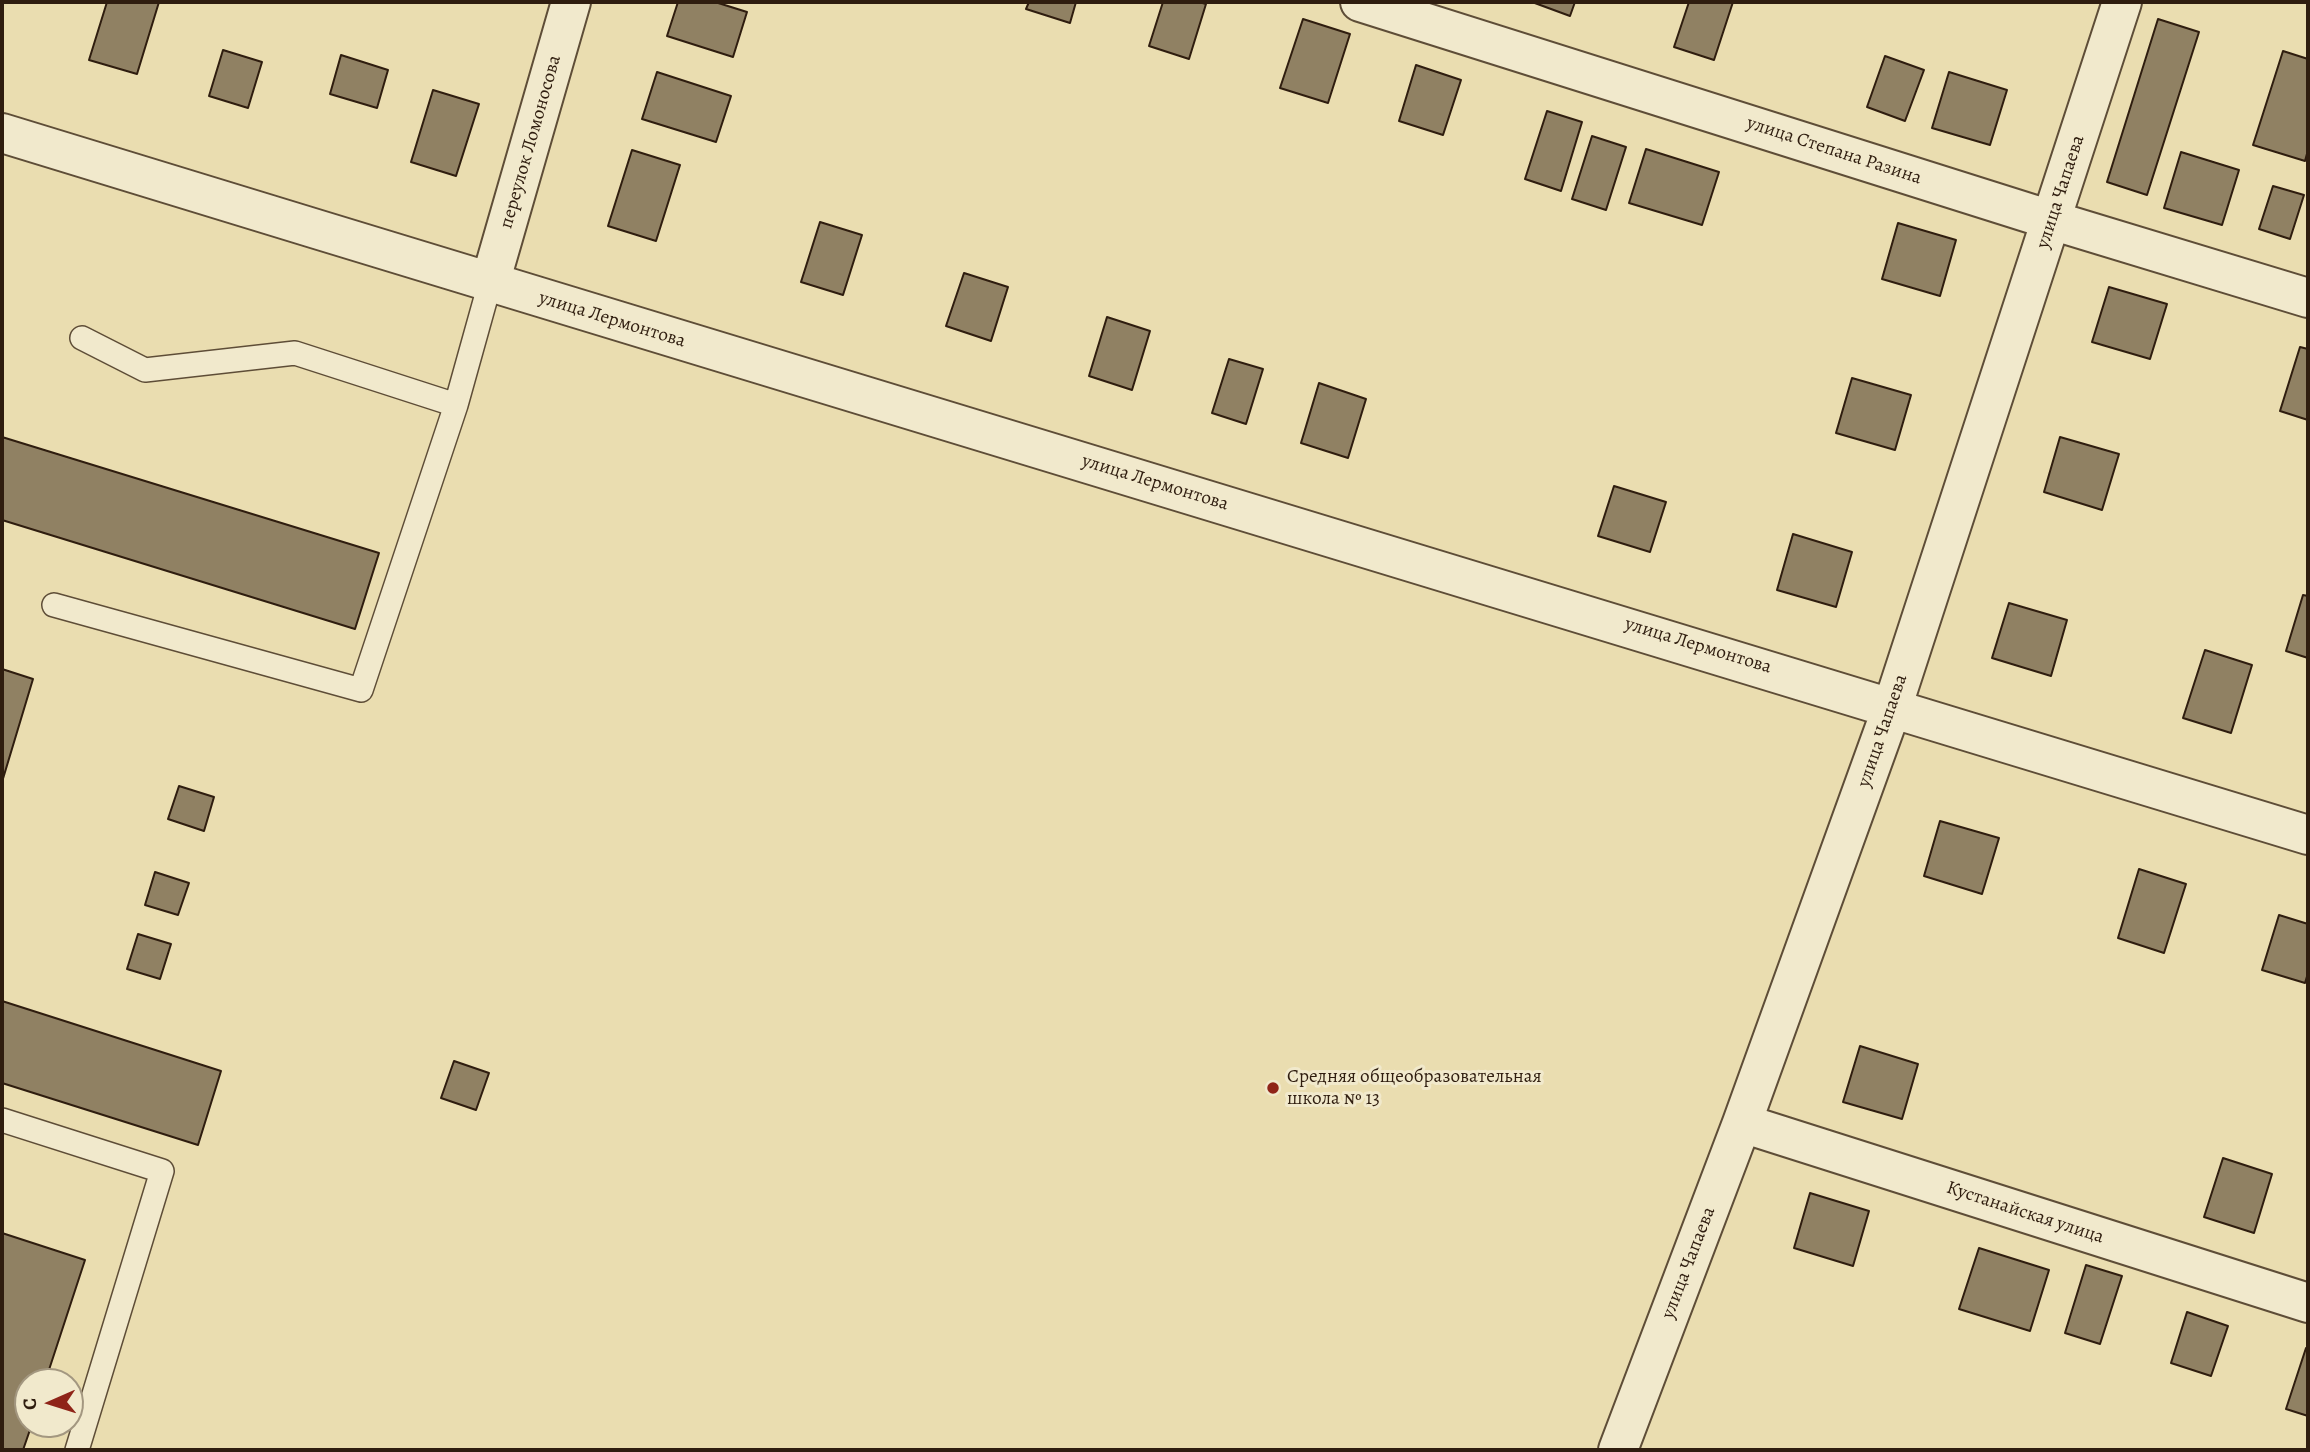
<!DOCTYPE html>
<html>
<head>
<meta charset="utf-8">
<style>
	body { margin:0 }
	#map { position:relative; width:2310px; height:1452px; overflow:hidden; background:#eaddb0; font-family:Alegreya,serif }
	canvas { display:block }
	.frame { position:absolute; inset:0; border:4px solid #2f1d0f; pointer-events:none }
	.north { position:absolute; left:14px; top:1368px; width:70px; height:70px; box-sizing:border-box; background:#f1e9cc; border:2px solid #a39780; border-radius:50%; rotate:267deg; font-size:19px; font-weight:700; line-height:28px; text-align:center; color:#2f1d0f }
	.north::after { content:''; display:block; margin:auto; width:24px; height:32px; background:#8f2418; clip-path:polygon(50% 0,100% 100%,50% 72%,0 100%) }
</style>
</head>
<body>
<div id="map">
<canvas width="2310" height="1452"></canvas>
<div class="frame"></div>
<div class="north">С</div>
</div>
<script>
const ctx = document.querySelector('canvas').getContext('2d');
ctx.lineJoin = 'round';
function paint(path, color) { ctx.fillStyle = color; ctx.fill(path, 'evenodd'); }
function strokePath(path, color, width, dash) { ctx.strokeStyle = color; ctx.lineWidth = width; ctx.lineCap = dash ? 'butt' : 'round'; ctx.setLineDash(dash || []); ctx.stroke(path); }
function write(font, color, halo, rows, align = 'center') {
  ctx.font = font + ' Alegreya,serif'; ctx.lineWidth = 6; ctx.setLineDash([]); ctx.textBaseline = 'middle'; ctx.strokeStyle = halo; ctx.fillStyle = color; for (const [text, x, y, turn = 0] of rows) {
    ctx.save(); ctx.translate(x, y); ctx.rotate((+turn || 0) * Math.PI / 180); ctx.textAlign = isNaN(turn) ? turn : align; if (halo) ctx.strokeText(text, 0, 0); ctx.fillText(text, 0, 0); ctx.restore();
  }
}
const building = new Path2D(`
	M107,2H159L137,74L89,60Z
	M678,2H715L747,12L733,57L667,36Z
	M1029,2H1076L1070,23L1026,9Z
	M1163,2H1199L1206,4L1189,59L1149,46Z
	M1532,2H1575L1570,16Z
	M1689,2H1733L1714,60L1674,47Z
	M1303,19L1350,34L1328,103L1280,88Z
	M2158,19L2199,32L2147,195L2107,182Z
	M223,50L262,62L248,108L209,96Z
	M2283,51L2308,59V150L2305,161L2253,145Z
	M341,55L388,70L377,108L330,94Z
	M1885,56L1924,70L1905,121L1867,107Z
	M1416,65L1461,80L1443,135L1399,121Z
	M657,72L731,96L716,142L642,119Z
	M1949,72L2007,90L1990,145L1932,128Z
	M433,90L479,104L456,176L411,162Z
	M1547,111L1582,122L1561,191L1525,179Z
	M1592,136L1626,147L1606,210L1572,199Z
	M1646,149L1719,172L1702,225L1629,203Z
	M632,150L680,165L656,241L608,226Z
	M2181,152L2239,170L2222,225L2164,208Z
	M2273,186L2304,195L2290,239L2259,229Z
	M820,222L862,235L843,295L801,282Z
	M1898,223L1956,240L1940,296L1882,279Z
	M964,273L1008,287L991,341L946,326Z
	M2109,287L2167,304L2150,359L2092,342Z
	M1107,317L1150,331L1132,390L1089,376Z
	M2300,347L2308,349V420L2280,411Z
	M1229,359L1263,369L1246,424L1212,413Z
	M1852,378L1911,395L1895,450L1836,433Z
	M1319,383L1366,399L1348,458L1301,443Z
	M2,437L379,553L355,629L2,520Z
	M2060,437L2119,454L2102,510L2044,492Z
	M1614,486L1666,502L1650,552L1598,536Z
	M1793,534L1852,552L1836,607L1777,590Z
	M2303,595L2308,596V658L2286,651Z
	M2009,603L2067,620L2051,676L1992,658Z
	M2205,650L2252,665L2231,733L2183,718Z
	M2,669L33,679L2,782Z
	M179,786L214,797L204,831L168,819Z
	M1940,821L1999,838L1982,894L1924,876Z
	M2139,869L2186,884L2164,953L2118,938Z
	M155,872L189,883L178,915L145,905Z
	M2279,915L2308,924V973L2305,983L2262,970Z
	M138,934L171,944L160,979L127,969Z
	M2,1001L221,1071L198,1145L2,1083Z
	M1860,1046L1918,1064L1902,1119L1843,1102Z
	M454,1061L489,1073L476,1110L441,1098Z
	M2223,1158L2272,1174L2254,1233L2204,1217Z
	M1810,1193L1869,1211L1853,1266L1794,1248Z
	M2,1233L85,1260L45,1382H28V1424H32L23,1450H2Z
	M1979,1248L2049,1270L2030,1331L1959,1309Z
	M2086,1265L2122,1276L2100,1344L2065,1333Z
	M2187,1312L2228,1326L2211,1376L2171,1363Z
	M2306,1348L2308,1349V1416L2286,1409Z`);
const service = new Path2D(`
	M82,338L145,370L295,353L456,405
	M54,605L361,690L456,405L490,283
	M2,1120L162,1171L77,1450`);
const minor = new Path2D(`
	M1360,2L2051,220L2308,298
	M2,133C770,369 1541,595 2308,835
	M490,283L571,2
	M1742,1123L2308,1303
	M1618,1450L1742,1123L1893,705L2122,2`);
const markers = [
	[1273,1088,7,"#8f2418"]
];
const streetNames = [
	["переулок Ломоносова",531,142,-74],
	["улица Степана Разина",1834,151,18],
	["улица Чапаева",2061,192,-72],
	["улица Лермонтова",612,320,17],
	["улица Лермонтова",1155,483,17],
	["улица Лермонтова",1698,646,17],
	["улица Чапаева",1883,731,-71],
	["Кустанайская улица",2025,1213,18],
	["улица Чапаева",1689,1263,-69]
];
const poiNames = [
	["Средняя общеобразовательная",1287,1077],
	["школа № 13",1287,1099]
];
paint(building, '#908163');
strokePath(building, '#2f1d0f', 2);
strokePath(service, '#5e4d37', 26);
strokePath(minor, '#5e4d37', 42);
strokePath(service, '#f1e9cc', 23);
strokePath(minor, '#f1e9cc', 38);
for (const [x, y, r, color] of markers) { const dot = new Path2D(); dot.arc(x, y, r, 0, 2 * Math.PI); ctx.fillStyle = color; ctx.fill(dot); strokePath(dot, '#f1e9cc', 2.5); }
write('19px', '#2f1d0f', '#f1e9cc', streetNames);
write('19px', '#2f1d0f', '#f1e9cc', poiNames, 'left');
</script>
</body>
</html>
